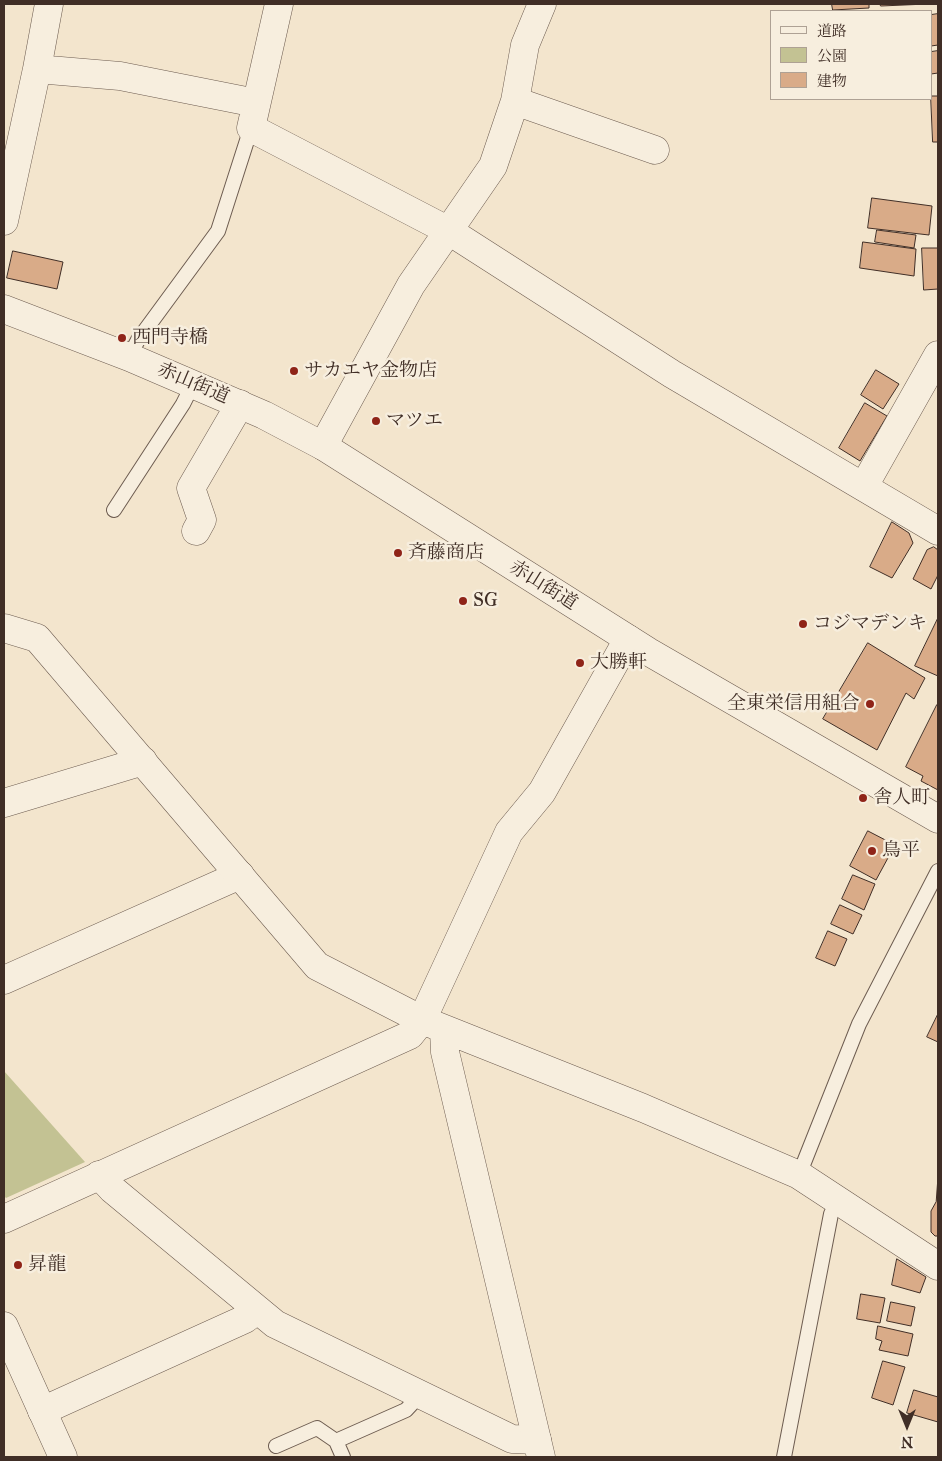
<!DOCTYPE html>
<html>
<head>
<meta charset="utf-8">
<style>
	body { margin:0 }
	#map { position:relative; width:942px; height:1461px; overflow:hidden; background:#f3e5cd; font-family:"IM FELL Great Primer","Noto Serif JP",serif }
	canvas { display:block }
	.frame { position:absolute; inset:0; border:5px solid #402e26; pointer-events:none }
	.legend { position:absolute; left:770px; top:10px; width:162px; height:90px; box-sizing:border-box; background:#f7eede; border:1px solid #aea194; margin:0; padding:6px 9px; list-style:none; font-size:15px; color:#402e26 }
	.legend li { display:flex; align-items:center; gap:10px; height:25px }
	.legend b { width:25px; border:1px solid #aea194 }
	.north { position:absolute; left:882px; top:1401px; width:50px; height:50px; -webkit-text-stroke:4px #f7eede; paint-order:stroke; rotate:180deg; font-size:14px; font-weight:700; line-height:20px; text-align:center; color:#402e26 }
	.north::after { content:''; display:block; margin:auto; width:18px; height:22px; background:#402e26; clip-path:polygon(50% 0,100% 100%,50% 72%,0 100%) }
</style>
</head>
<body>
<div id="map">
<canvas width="942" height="1461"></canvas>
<div class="frame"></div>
<ul class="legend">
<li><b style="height:6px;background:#f7eede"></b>道路</li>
<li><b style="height:14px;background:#c3c293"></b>公園</li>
<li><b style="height:14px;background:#d9ab88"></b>建物</li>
</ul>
<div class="north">N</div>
</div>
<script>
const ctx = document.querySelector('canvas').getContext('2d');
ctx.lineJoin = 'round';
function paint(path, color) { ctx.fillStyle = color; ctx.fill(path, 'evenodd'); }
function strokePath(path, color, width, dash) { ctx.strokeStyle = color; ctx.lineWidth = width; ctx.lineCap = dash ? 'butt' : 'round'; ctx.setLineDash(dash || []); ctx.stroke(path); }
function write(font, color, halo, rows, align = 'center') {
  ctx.font = font + ' "IM FELL Great Primer","Noto Serif JP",serif'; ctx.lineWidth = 5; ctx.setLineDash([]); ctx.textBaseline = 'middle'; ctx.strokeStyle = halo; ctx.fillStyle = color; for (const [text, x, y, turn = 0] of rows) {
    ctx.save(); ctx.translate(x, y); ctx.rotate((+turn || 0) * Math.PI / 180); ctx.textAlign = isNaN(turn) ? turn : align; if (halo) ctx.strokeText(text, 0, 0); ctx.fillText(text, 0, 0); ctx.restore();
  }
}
const green = new Path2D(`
	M4,1071L85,1162L6,1198L4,1196Z`);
const building = new Path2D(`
	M832,4H869V8L833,10Z
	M880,4H927L881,6Z
	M938,14V45L931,46V15Z
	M938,51V73L931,74V52Z
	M931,96H938V142H933Z
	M872,198L932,206L929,235L868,228Z
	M877,230L916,235L914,248L875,242Z
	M863,242L916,249L914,276L860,268Z
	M922,248H938V289L924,290Z
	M13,251L63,262L57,289L7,278Z
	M876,370L899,384L883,409L861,395Z
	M865,403L887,416L860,461L839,448Z
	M892,522L909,533L913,543L892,578L870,567Z
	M934,547L938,550V575L931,589L913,579L927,550Z
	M938,618V676L915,666Z
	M868,643L925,678L914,699L906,693L877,750L823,719Z
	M937,705L938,706V790L921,781L923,776L906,767Z
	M868,831L895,845L876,880L850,866Z
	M853,875L875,884L864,910L842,899Z
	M840,905L862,915L853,934L831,924Z
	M828,931L847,939L835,966L816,958Z
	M938,1014V1042L927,1037Z
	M938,1177V1236H935L931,1232V1211L936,1202Z
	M897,1259L926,1277L920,1293L892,1285Z
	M861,1294L885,1298L880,1323L857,1319Z
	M891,1302L915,1307L911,1326L887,1321Z
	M878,1326L913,1334L908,1356L879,1350L882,1341L876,1339Z
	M883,1361L905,1367L893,1405L872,1398Z
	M914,1390L938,1397V1422L907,1413Z`);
const service = new Path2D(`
	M129,357L138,340L218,231L251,128
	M114,510L183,404L193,384
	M799,1175L859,1024L938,871
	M276,1446L317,1428L336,1441
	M343,1457L336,1441L406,1410L420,1395
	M784,1457L831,1214L838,1200`);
const minor = new Path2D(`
	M279,4L251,128L449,231L672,374L938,531
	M37,69L49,4
	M515,101L655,150
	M4,221L37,69L120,76L256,103
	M323,446L411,285L493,166L515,101L525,45L542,4
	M864,486L938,355
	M196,531L202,520L191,488L240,404
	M4,803L143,761
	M4,980L240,875
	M422,1020L509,832L542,792L628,639
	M99,1175L112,1189L275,1324L512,1439L537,1440
	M42,1411L245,1319L257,1310`);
const tertiary = new Path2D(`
	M4,309L129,357L264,415L323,446L649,652L938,819
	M4,628L37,638L317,966L422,1020L643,1108L799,1175L938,1266
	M444,1030L445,1052L541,1457
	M4,1219L410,1035L422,1020
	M4,1326L63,1457`);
const markers = [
	[122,338,5,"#8f2418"],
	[294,371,5,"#8f2418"],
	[376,421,5,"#8f2418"],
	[398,553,5,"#8f2418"],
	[463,601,5,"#8f2418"],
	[803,624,5,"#8f2418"],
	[580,663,5,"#8f2418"],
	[870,704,5,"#8f2418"],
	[863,798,5,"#8f2418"],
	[872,851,5,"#8f2418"],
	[18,1265,5,"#8f2418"]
];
const poiNames = [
	["西門寺橋",132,338],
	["サカエヤ金物店",304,371],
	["マツエ",386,421],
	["斉藤商店",408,553],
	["SG",473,601],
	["コジマデンキ",813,624],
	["大勝軒",590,663],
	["全東栄信用組合",860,704,"right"],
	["舎人町",873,798],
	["鳥平",882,851],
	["昇龍",28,1265]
];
const streetNames = [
	["赤山街道",193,384,23],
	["赤山街道",543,586,32]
];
paint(green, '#c3c293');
paint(building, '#d9ab88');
strokePath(building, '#402e26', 1);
strokePath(service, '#6d5c50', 16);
strokePath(minor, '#6d5c50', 29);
strokePath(tertiary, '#6d5c50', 29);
strokePath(service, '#f7eede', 14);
strokePath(minor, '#f7eede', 28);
strokePath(tertiary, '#f7eede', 28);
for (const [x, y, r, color] of markers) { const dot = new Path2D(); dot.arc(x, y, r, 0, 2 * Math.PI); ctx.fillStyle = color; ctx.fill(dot); strokePath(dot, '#f7eede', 2); }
write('19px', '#402e26', '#f7eede', poiNames, 'left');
write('19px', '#402e26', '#f7eede', streetNames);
</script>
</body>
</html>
